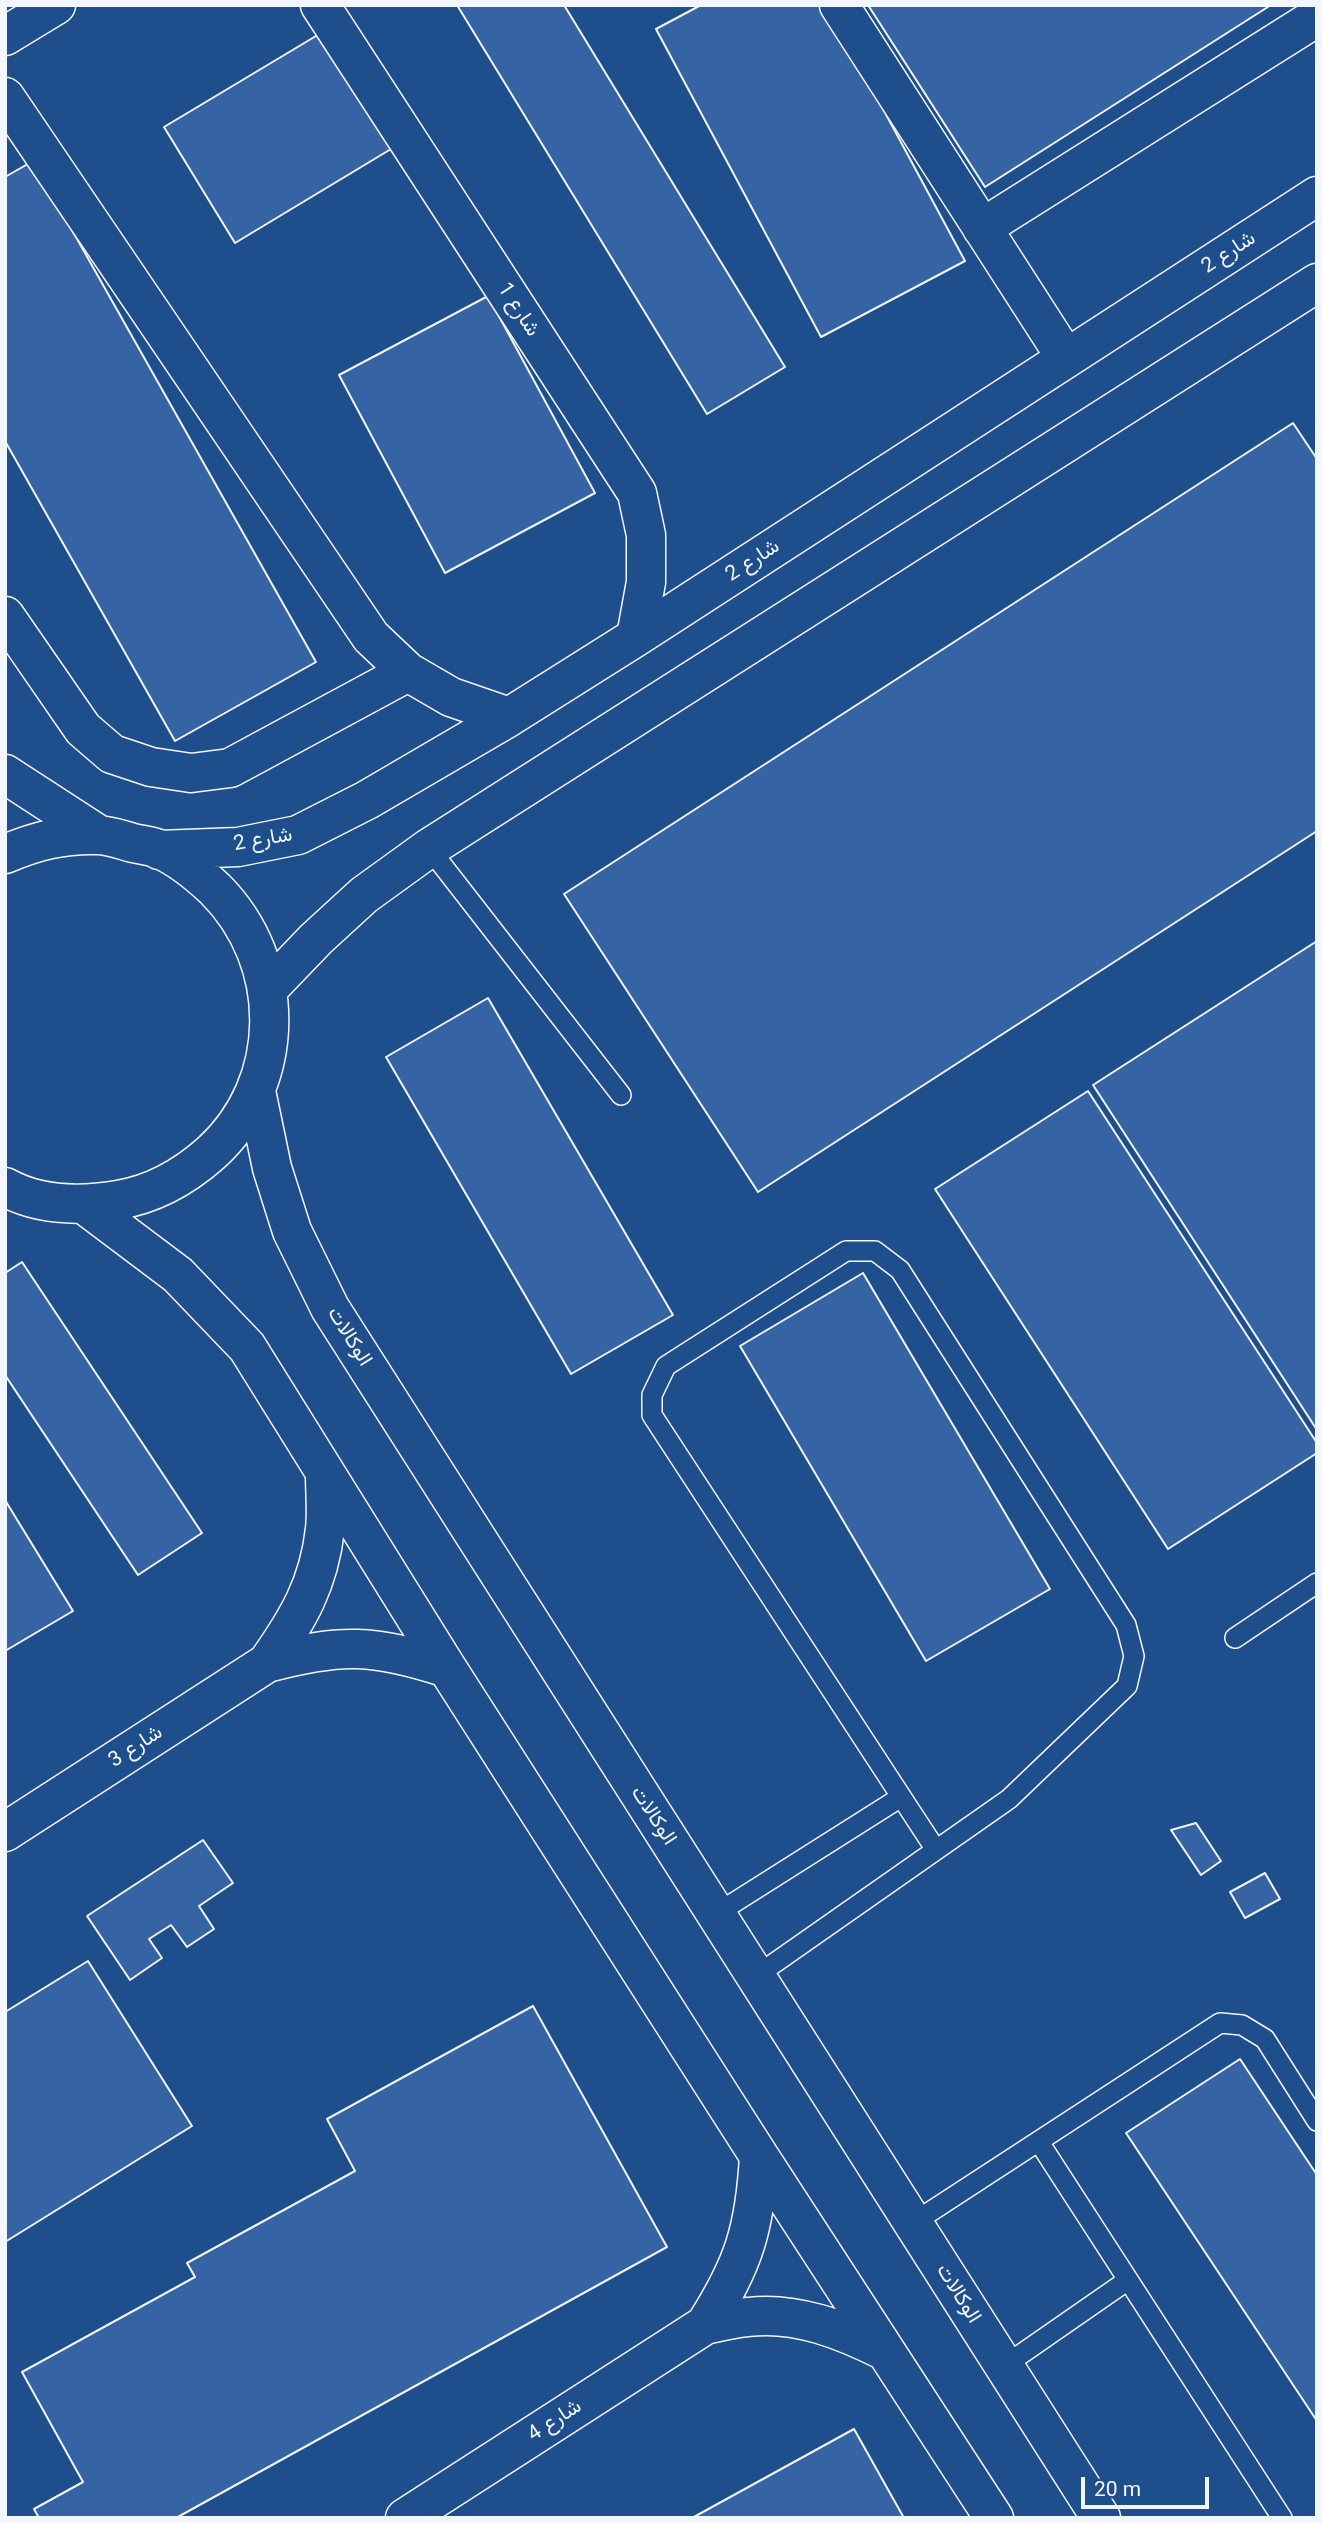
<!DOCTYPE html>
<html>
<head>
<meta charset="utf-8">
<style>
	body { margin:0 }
	#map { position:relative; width:1322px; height:2523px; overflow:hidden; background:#1f4e8c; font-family:Roboto,sans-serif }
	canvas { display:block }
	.frame { position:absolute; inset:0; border:7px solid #f2f6ff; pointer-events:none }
	.scale { position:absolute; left:1081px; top:2477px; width:128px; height:32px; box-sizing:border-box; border:4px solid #f2f6ff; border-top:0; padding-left:9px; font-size:21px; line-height:24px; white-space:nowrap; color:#f2f6ff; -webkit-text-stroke:5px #1f4e8c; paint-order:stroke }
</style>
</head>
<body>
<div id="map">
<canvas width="1322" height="2523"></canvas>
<div class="frame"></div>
<div class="scale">20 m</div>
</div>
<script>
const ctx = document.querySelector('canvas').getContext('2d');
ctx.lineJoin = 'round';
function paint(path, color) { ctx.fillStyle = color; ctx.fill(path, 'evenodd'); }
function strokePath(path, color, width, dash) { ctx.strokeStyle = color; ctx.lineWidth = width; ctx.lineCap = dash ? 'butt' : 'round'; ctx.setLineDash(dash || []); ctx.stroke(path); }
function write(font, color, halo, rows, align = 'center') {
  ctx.font = font + ' Roboto,Vazirmatn,sans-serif'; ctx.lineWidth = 5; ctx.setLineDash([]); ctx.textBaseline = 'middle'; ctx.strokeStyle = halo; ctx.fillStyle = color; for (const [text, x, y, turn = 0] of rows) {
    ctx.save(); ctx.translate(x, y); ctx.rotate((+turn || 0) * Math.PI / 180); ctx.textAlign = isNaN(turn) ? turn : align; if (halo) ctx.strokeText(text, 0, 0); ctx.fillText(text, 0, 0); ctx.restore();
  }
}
const building = new Path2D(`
	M457,5H564L785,367L707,414Z
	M701,5H827L965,261L821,337L656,29Z
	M868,5H1271L985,187Z
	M331,27L401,143L235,243L164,127Z
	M33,161L316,662L175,741L5,441V177Z
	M488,296L595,493L445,573L339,375Z
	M1293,423L1317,459V831L758,1192L564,894Z
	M1317,941V1430L1093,1085Z
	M488,998L673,1315L571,1374L386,1057Z
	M1088,1091L1317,1443V1453L1168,1549L935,1189Z
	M22,1262L202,1533L138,1575L5,1375V1273Z
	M863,1273L1050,1589L926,1661L740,1346Z
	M5,1500L73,1611L5,1651Z
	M1196,1823L1221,1861L1201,1875L1171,1830Z
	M203,1840L233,1883L199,1906L214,1929L187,1947L171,1925L149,1939L162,1958L130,1980L87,1916Z
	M1265,1873L1280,1899L1245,1918L1230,1892Z
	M88,1961L192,2126L5,2242V2012Z
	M533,2006L667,2247L176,2518H39L34,2509L83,2482L22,2372L195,2277L187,2263L355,2171L327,2119Z
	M1240,2059L1317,2175V2421L1126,2133Z
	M854,2429L904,2518H692Z`);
const service = new Path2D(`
	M429,848L621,1095
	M1235,1638L1317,1583
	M716,1914L901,1797
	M756,1976L1009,1799L1127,1686L1134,1656L1126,1625L900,1270L875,1251H846L666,1366L652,1395V1415L936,1850
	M1039,2142L1282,2518
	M913,2223L1220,2023L1242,2025L1265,2039L1317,2121
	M1004,2366L1128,2280`);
const minor = new Path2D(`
	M320,5L637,493L646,535V582L636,637
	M839,5L1066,358
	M5,36L56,5
	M5,97L371,637L408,672L451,697L509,717
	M982,228L1317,17
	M5,616L83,729L112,754L151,767L191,773L230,768L408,672
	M5,774L99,835
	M159,850L238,847L298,835L367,800L509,717L636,637L1317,196
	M5,854C36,841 63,834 97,835C109,835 122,840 133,843C142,845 151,846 159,849C180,858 199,874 215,889C288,962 288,1083 211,1153C184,1177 155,1194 118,1200C82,1206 39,1206 5,1187
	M268,989L316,939L364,895L429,848L1317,283
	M256,1091L272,1168L292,1231L330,1308L1101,2518
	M85,1205L178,1275L247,1347L447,1668L759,2156L994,2518
	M267,1663C298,1619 319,1584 325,1529C327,1511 325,1492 325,1474
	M5,1832L267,1663C341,1643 374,1644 447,1668
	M705,2325C744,2264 755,2228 759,2156
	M405,2518L705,2325C719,2322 733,2318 748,2317C796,2311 843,2330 885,2351`);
const streetNames = [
	["شارع 2",1229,253,-33],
	["شارع 1",518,310,57],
	["شارع 2",753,561,-33],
	["شارع 2",263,840,-10],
	["الوكالات",349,1337,58],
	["شارع 3",136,1747,-33],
	["الوكالات",653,1816,57],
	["الوكالات",958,2294,58],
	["شارع 4",555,2421,-33]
];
paint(building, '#3563a3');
strokePath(building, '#f2f6ff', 2);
strokePath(service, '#f2f6ff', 22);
strokePath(minor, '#f2f6ff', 41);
strokePath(service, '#1f4e8c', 19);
strokePath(minor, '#1f4e8c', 38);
write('21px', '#f2f6ff', '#1f4e8c', streetNames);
</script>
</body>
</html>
